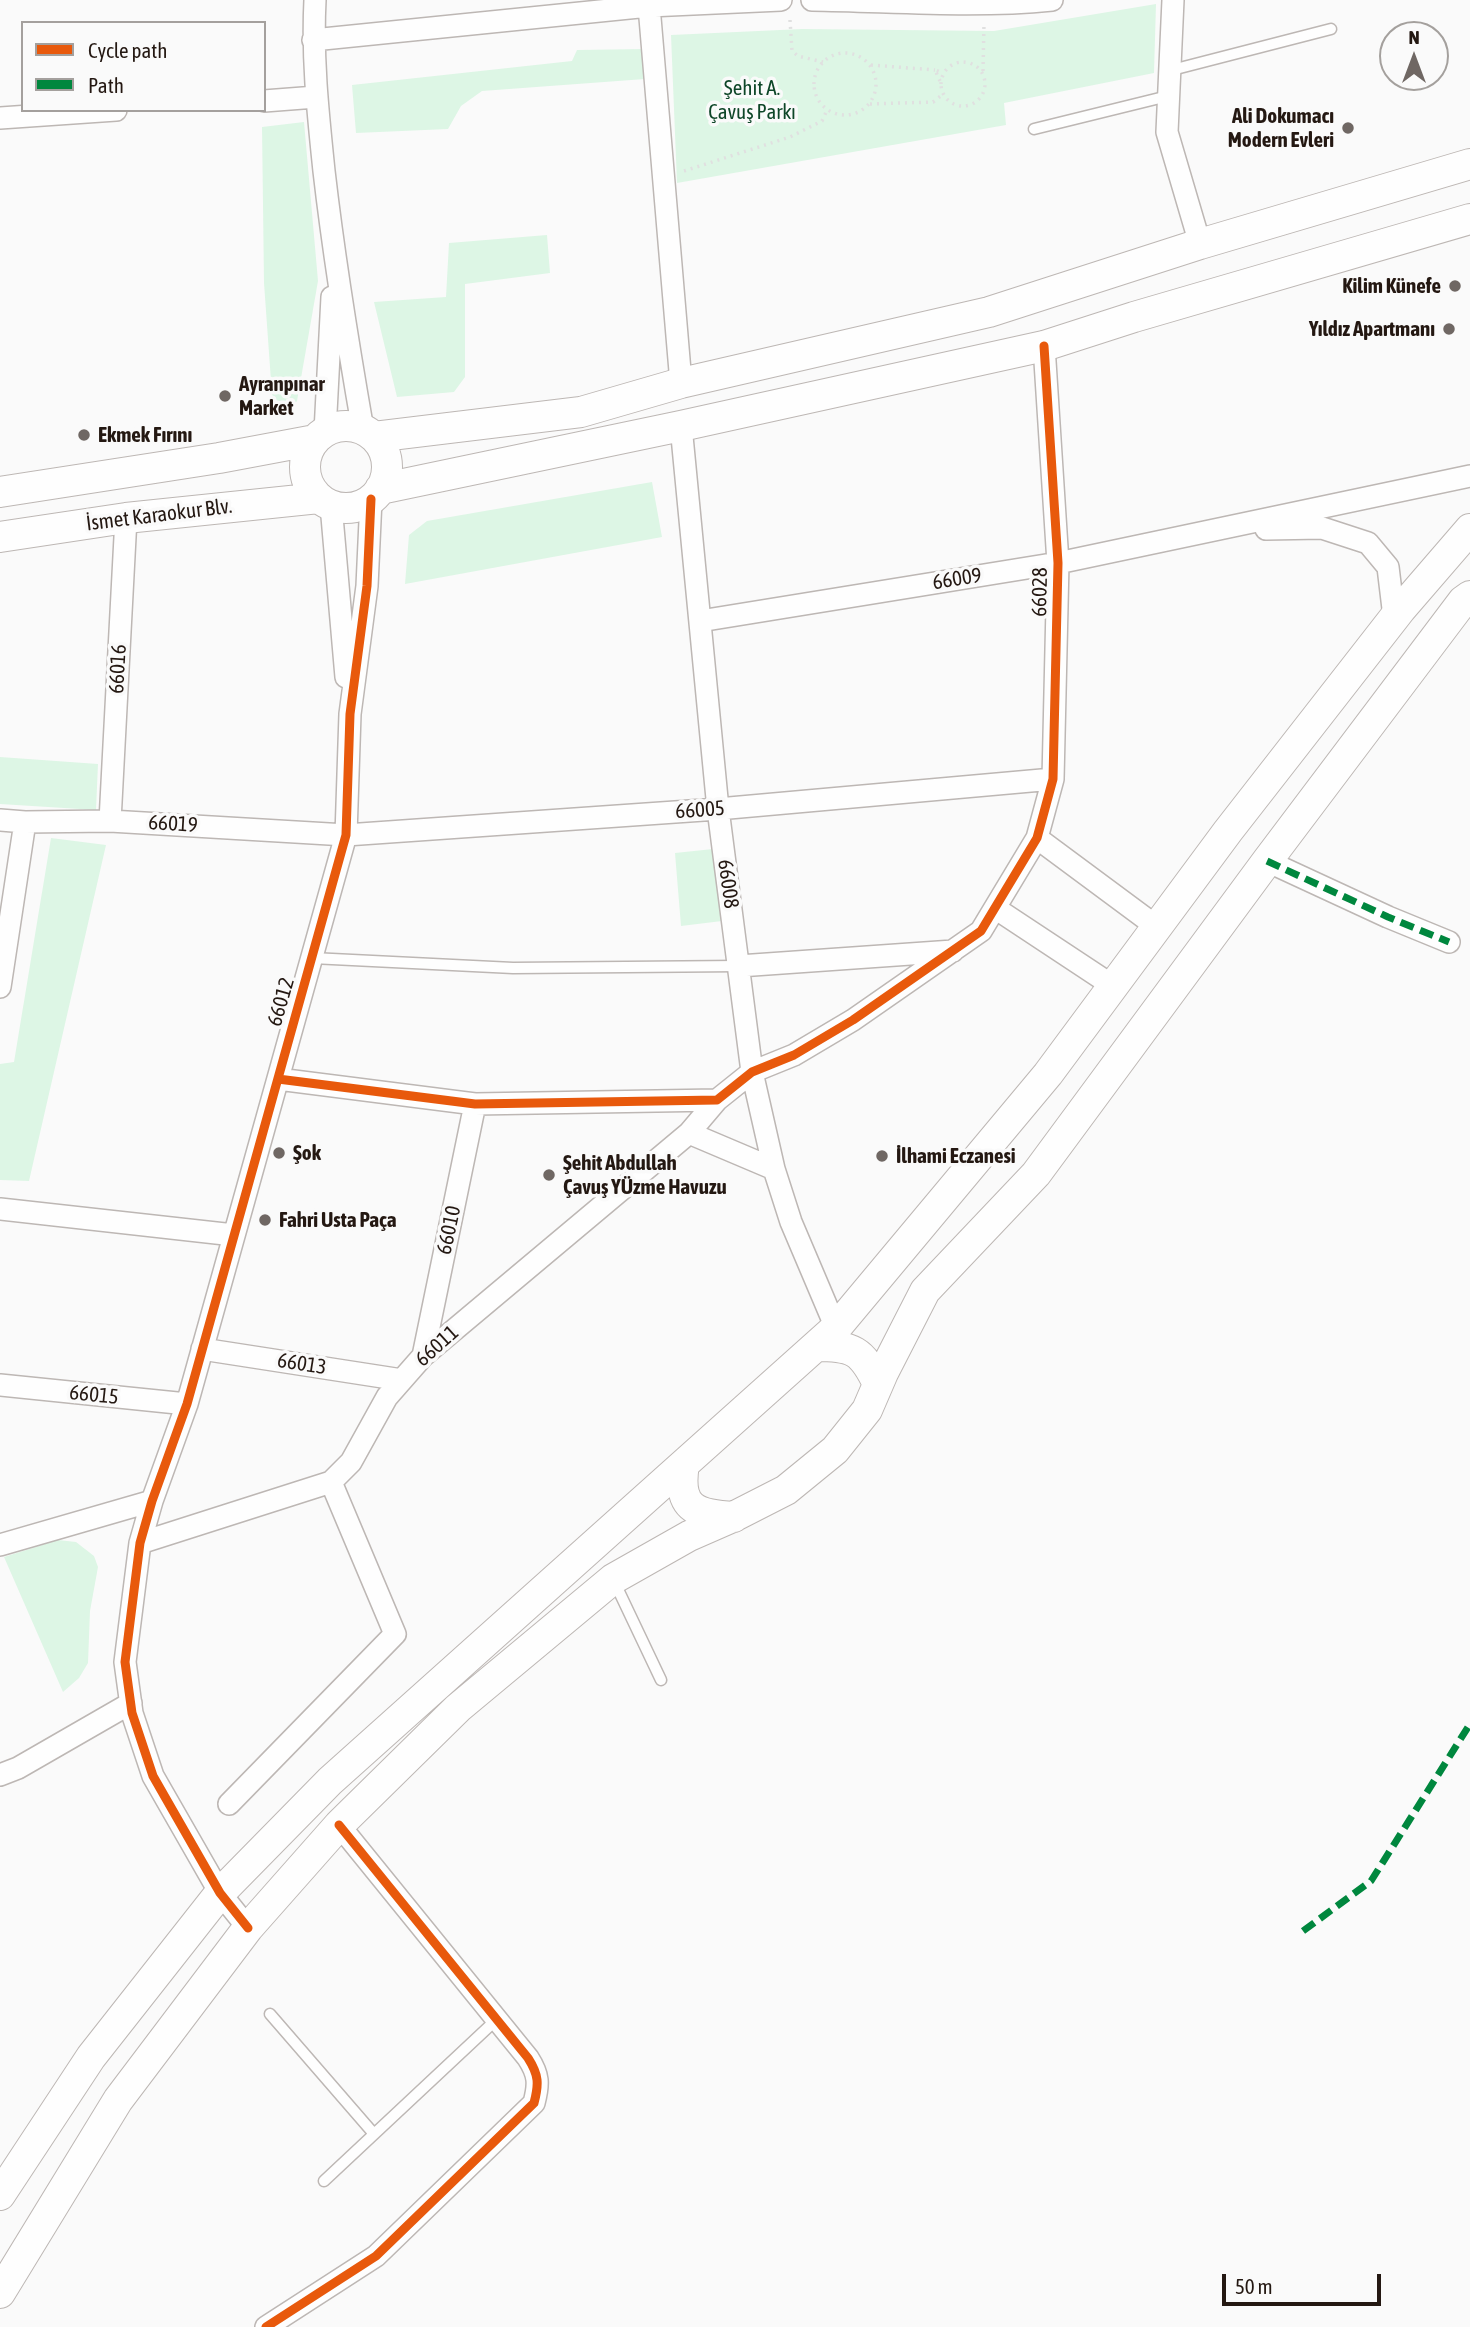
<!DOCTYPE html>
<html>
<head>
<meta charset="utf-8">
<style>
	body { margin:0 }
	#map { position:relative; width:1470px; height:2327px; overflow:hidden; background:#fafafa; font-family:"Asap Condensed",sans-serif }
	canvas { display:block }
	.legend { position:absolute; left:21px; top:21px; width:245px; height:91px; box-sizing:border-box; background:#fafafa; border:2px solid #a4a09d; margin:0; padding:9px 12px; list-style:none; font-size:21px; color:#241812 }
	.legend li { display:flex; align-items:center; gap:14px; height:35px }
	.legend b { width:35px; border:2px solid #a4a09d }
	.north { position:absolute; left:1379px; top:21px; width:70px; height:70px; box-sizing:border-box; background:#fafafa; border:2px solid #a4a09d; border-radius:50%; rotate:0deg; font-size:19px; font-weight:700; line-height:28px; text-align:center; color:#241812 }
	.north::after { content:''; display:block; margin:auto; width:24px; height:32px; background:#6f6763; clip-path:polygon(50% 0,100% 100%,50% 72%,0 100%) }
	.scale { position:absolute; left:1222px; top:2274px; width:159px; height:32px; box-sizing:border-box; border:4px solid #241812; border-top:0; padding-left:9px; font-size:21px; line-height:24px; white-space:nowrap; color:#241812; -webkit-text-stroke:5px #fafafa; paint-order:stroke }
</style>
</head>
<body>
<div id="map">
<canvas width="1470" height="2327"></canvas>
<ul class="legend">
<li><b style="height:9px;background:#e8590c"></b>Cycle path</li>
<li><b style="height:9px;background:#00873e"></b>Path</li>
</ul>
<div class="north">N</div>
<div class="scale">50 m</div>
</div>
<script>
const ctx = document.querySelector('canvas').getContext('2d');
ctx.lineJoin = 'round';
function paint(path, color) { ctx.fillStyle = color; ctx.fill(path, 'evenodd'); }
function strokePath(path, color, width, dash) { ctx.strokeStyle = color; ctx.lineWidth = width; ctx.lineCap = dash ? 'butt' : 'round'; ctx.setLineDash(dash || []); ctx.stroke(path); }
function write(font, color, halo, rows, align = 'center') {
  ctx.font = font + ' "Asap Condensed",sans-serif'; ctx.lineWidth = 7; ctx.setLineDash([]); ctx.textBaseline = 'middle'; ctx.strokeStyle = halo; ctx.fillStyle = color; for (const [text, x, y, turn = 0] of rows) {
    ctx.save(); ctx.translate(x, y); ctx.rotate((+turn || 0) * Math.PI / 180); ctx.textAlign = isNaN(turn) ? turn : align; if (halo) ctx.strokeText(text, 0, 0); ctx.fillText(text, 0, 0); ctx.restore();
  }
}
const green = new Path2D(`
	M1156,4L1154,73L1004,103L1006,125L677,183L671,35L802,29L994,31Z
	M645,49V79L482,91L461,106L448,129L356,133L352,85L572,61L577,50Z
	M304,122L318,281L297,401L287,413L272,395L264,283L262,127Z
	M547,235L550,273L465,284V377L454,392L397,397L374,302L446,297L449,243Z
	M652,482L662,537L405,584L409,535L427,521Z
	M0,757L98,764L96,810L0,804Z
	M51,838L106,845L29,1181L0,1180V1064L14,1062Z
	M713,849L722,921L681,926L675,853Z
	M58,1540L76,1542L94,1556L98,1567L90,1611L88,1663L79,1678L63,1692L4,1557Z`);
const path = new Path2D(`
	M790,20L792,51L798,56L823,62
	M814 84a31 31 0 1 1 62 0a31 31 0 1 1-62 0Z
	M941 84a22 22 0 1 1 44 0a22 22 0 1 1-44 0Z
	M871,65L935,70
	M983,71L984,23
	M940,81L935,70L943,73
	M870,104L933,102L942,95
	M684,171L790,137L822,121L827,110`);
const lane = new Path2D(`
	M1168,71L1331,29
	M1034,129L1168,96
	M312,958L513,968L739,966
	M614,1581L661,1680
	M270,2014L374,2134
	M324,2181L496,2020`);
const street = new Path2D(`
	M315,0C312,58 318,113 324,171C334,258 348,344 363,430
	M812,0C891,1 973,8 1052,0
	M1173,0L1167,132L1200,244
	M649,6L681,383
	M313,40L649,6L781,0
	M264,101L316,97
	M0,118L116,110
	M681,426L718,809L752,1072L774,1169L791,1222L836,1328
	M325,432L332,297
	M331,505L346,677
	M1266,529L1322,528L1368,543L1388,567L1394,617
	M700,621L1058,563L1470,476
	M0,820L25,822L110,821L346,835L718,809L1053,779
	M110,821L126,518
	M1037,838L1157,927
	M1267,861L1388,917L1449,942
	M995,908L1113,986
	M739,966L953,951
	M0,987L25,822
	M278,1079L475,1104L717,1100L752,1072L794,1055L853,1020L981,931L1037,838L1053,779L1058,563L1044,346
	M689,1133L774,1169
	M0,1209L234,1235
	M202,1349L402,1380
	M423,1356L475,1104
	M0,1385L187,1404
	M140,1543L331,1482L351,1462L387,1397L423,1356L689,1133L717,1100
	M0,1545L152,1501
	M0,1775L18,1768L131,1703
	M229,1804L395,1634L331,1482
	M248,1928L220,1893L153,1776L132,1713L125,1662L140,1543L152,1501L187,1404L346,835L350,714L367,586L371,499
	M266,2327L376,2256L534,2103C539,2084 539,2075 528,2058L339,1825`);
const secondary = new Path2D(`
	M305 467a41 41 0 1 1 82 0a41 41 0 1 1-82 0Z
	M374,437L581,412L681,383L989,312L1200,244L1470,164
	M380,489L681,426L1044,346L1134,317L1470,219
	M0,492L219,458L315,440
	M0,537L126,518L319,498
	M816,1346C853,1346 862,1350 878,1384
	M684,1464C677,1507 694,1515 734,1517
	M0,2195L91,2057L220,1893L330,1781L836,1328L1048,1074L1228,831L1401,609L1470,529
	M0,2293L118,2100L248,1928L339,1825L458,1708L613,1579L689,1536L737,1515L786,1490L835,1450L867,1410L883,1373L925,1291L1036,1174L1267,861L1463,601L1470,596`);
const quiet = new Path2D(`
	M1267,861L1388,917L1449,942
	M1303,1931L1371,1881L1470,1724`);
const cycleway = new Path2D(`
	M278,1079L475,1104L717,1100L752,1072L794,1055L853,1020L981,931L1037,838L1053,779L1058,563L1044,346
	M248,1928L220,1893L153,1776L132,1713L125,1662L140,1543L152,1501L187,1404L346,835L350,714L367,586L371,499
	M266,2327L376,2256L534,2103C539,2084 539,2075 528,2058L339,1825`);
const markers = [
	[1348,128,7,"#6f6763"],
	[1455,286,7,"#6f6763"],
	[1449,329,7,"#6f6763"],
	[225,396,7,"#6f6763"],
	[84,435,7,"#6f6763"],
	[279,1153,7,"#6f6763"],
	[882,1156,7,"#6f6763"],
	[549,1175,7,"#6f6763"],
	[265,1220,7,"#6f6763"]
];
const parkNames = [
	["Şehit A.",752,88],
	["Çavuş Parkı",752,112]
];
const poiNames = [
	["Ali Dokumacı",1334,116,"right"],
	["Modern Evleri",1334,140,"right"],
	["Kilim Künefe",1441,286,"right"],
	["Yıldız Apartmanı",1435,329,"right"],
	["Ayranpınar",239,384],
	["Market",239,408],
	["Ekmek Fırını",98,435],
	["Şok",293,1153],
	["İlhami Eczanesi",896,1156],
	["Şehit Abdullah",563,1163],
	["Çavuş YÜzme Havuzu",563,1187],
	["Fahri Usta Paça",279,1220]
];
const streetNames = [
	["İsmet Karaokur Blv.",159,515,-7],
	["66009",957,579,-9],
	["66028",1040,592,-89],
	["66016",118,669,-87],
	["66005",700,810,-4],
	["66019",173,824,3],
	["66008",728,884,82],
	["66012",281,1002,-74],
	["66010",449,1230,-78],
	["66011",437,1346,-42],
	["66013",302,1364,9],
	["66015",94,1395,6]
];
paint(green, '#ddf6e5');
strokePath(lane, '#bdb7b4', 13);
strokePath(street, '#bdb7b4', 24);
strokePath(secondary, '#bdb7b4', 32);
strokePath(path, '#e0e0e0', 3.5, [2, 5]);
strokePath(lane, '#fefefe', 10);
strokePath(street, '#fefefe', 21);
strokePath(secondary, '#fefefe', 30);
strokePath(quiet, '#00873e', 7, [14, 7]);
strokePath(cycleway, '#e8590c', 9);
for (const [x, y, r, color] of markers) { const dot = new Path2D(); dot.arc(x, y, r, 0, 2 * Math.PI); ctx.fillStyle = color; ctx.fill(dot); strokePath(dot, '#fafafa', 2.5); }
write('21px', '#0e4628', '#fafafa', parkNames);
write('bold 21px', '#241812', '#fafafa', poiNames, 'left');
write('21px', '#241812', '#fafafa', streetNames);
</script>
</body>
</html>
